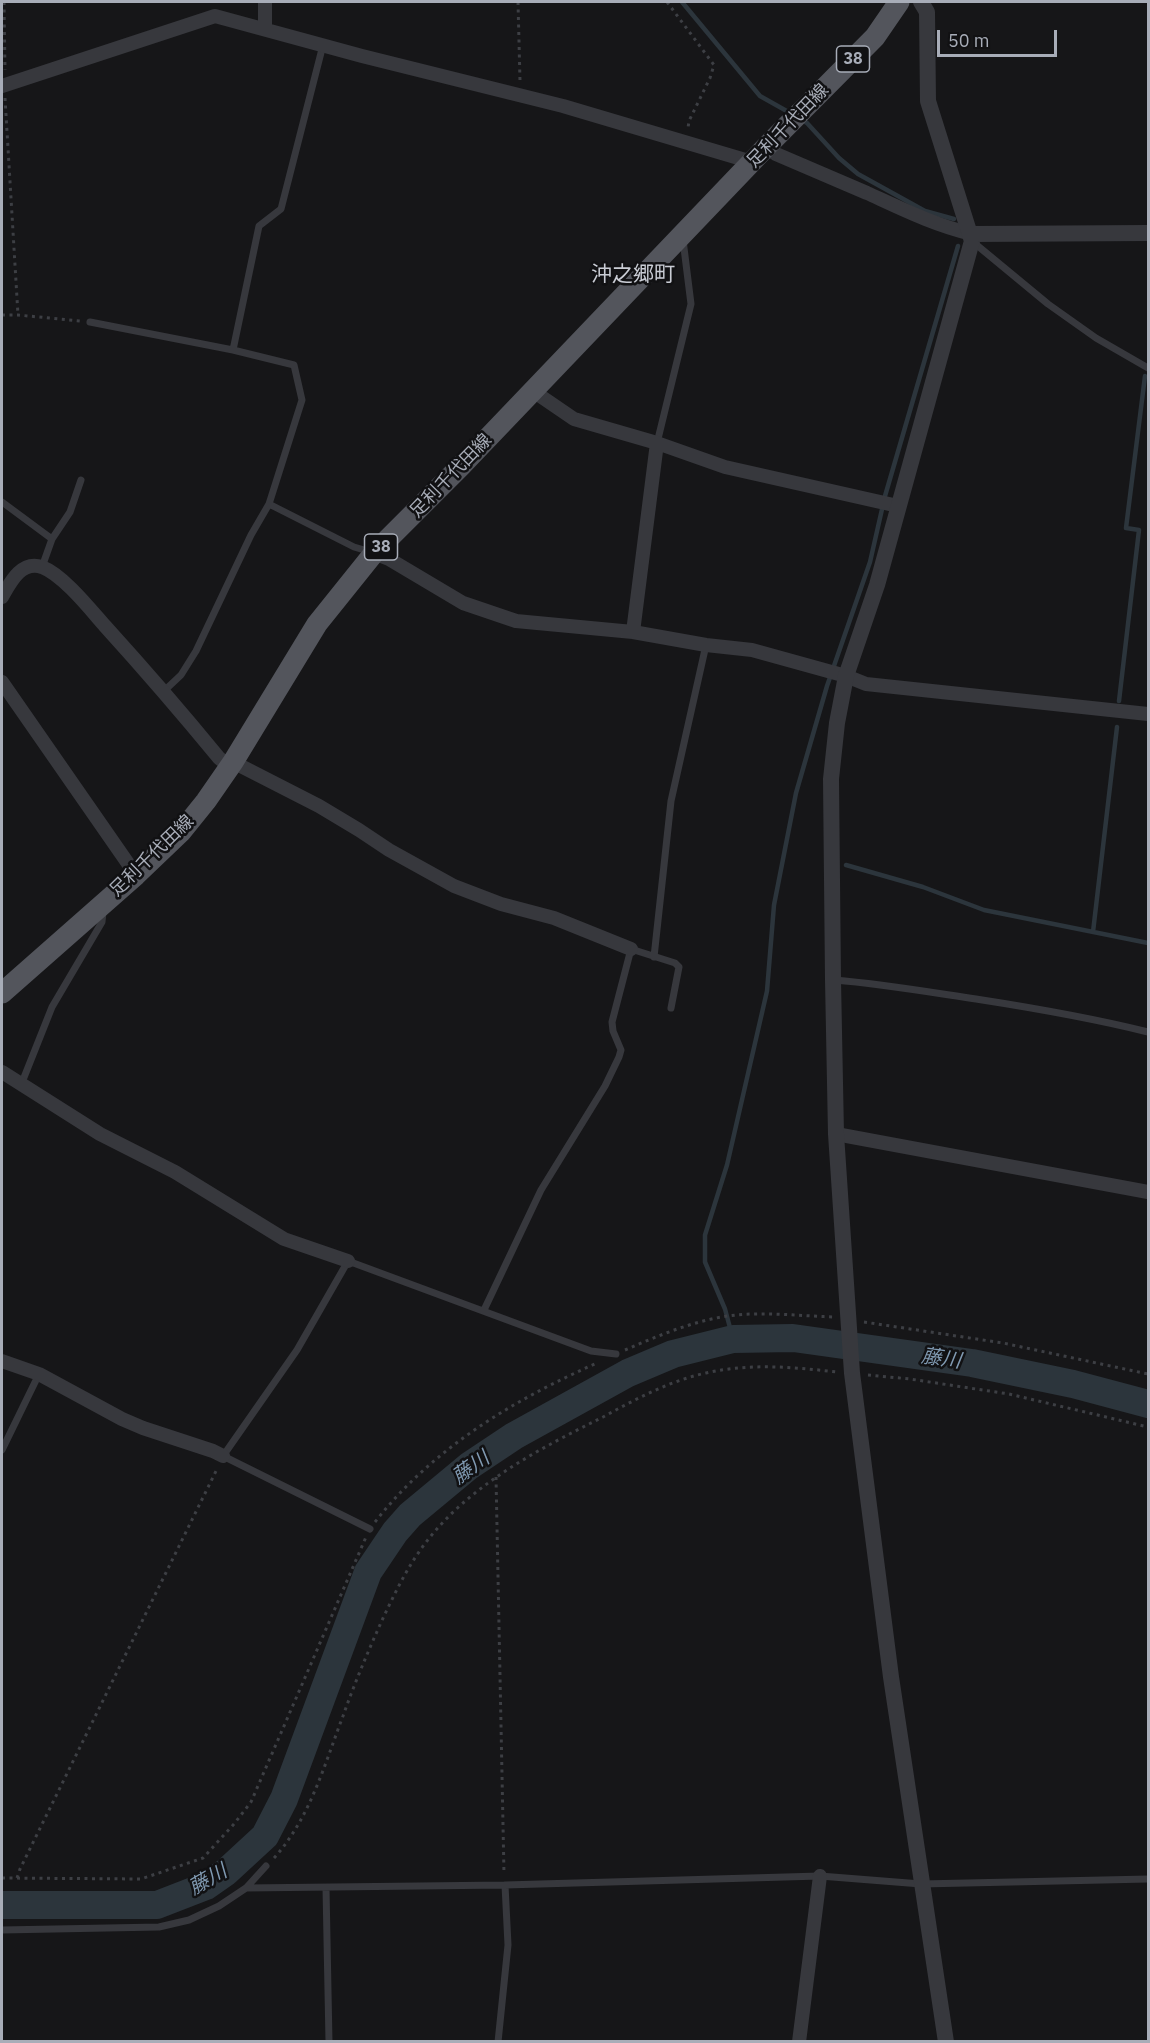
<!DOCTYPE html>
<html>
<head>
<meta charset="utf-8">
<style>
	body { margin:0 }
	#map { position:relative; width:1150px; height:2043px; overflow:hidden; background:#161618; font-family:"IBM Plex Sans",sans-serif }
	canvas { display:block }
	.frame { position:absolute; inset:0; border:3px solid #a8adb8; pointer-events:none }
	.scale { position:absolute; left:937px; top:30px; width:120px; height:27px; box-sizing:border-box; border:3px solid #a8adb8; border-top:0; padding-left:8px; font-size:18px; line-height:21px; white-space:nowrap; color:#a8adb8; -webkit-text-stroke:4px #111113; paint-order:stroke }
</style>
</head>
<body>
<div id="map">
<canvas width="1150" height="2043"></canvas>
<div class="frame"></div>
<div class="scale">50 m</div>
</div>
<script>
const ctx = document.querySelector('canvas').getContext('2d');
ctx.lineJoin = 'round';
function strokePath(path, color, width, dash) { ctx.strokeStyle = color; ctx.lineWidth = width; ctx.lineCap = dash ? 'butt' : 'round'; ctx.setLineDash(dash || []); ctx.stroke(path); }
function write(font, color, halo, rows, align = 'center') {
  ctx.font = font + ' "IBM Plex Sans","Noto Sans JP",sans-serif'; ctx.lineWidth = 5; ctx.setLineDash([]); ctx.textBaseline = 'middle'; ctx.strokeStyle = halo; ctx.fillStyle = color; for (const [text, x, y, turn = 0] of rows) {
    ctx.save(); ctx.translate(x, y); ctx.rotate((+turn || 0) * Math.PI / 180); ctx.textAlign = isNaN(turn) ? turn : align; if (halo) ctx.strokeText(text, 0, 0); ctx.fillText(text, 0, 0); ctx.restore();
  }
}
const stream = new Path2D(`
	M682,2L760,96L792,114
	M802,120L807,123L839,158L858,174L925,211L954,219
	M1119,701L1139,530L1126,528L1145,376
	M846,865L923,887L984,910L1148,943
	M1093,932L1117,727
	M733,1339L725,1309L705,1262V1235L727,1165L767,991L774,905L796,793L827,686L870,562L885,496L958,246`);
const river = new Path2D(`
	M2,1905H157L206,1886L226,1872L265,1836L284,1799L368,1572L395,1532L410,1515L469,1466L514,1436L628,1373L673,1354L733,1339L793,1338L972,1363L1073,1384L1148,1404`);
const path = new Path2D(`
	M4,2L5,70
	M518,2L520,81
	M667,2L714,65L710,78L689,121L688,128
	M5,98L18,315
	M2,315H18L80,321
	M864,1322L1003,1343L1148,1374
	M625,1350C660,1335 697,1319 736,1315C768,1312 801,1316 834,1317
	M868,1375L910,1379L1009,1394L1148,1427
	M496,1477L504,1874
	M375,1522C432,1449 513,1400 597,1363
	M274,1858C310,1818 324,1766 343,1716C355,1682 369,1649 384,1616C395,1593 406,1570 421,1549C465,1487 537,1450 603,1417C636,1399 669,1381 706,1373C750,1363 793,1367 837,1372
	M2,1878L141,1879L203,1858L234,1824L251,1802L366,1537
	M17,1878L20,1869L217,1469`);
const service = new Path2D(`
	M973,242L1048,304L1096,338L1148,368
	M90,322L233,350L294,365L302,400L269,504L354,547L371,552
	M233,350L259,226L281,209L323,45
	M657,443L691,304L683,240
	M2,502L52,539
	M42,567L52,539L70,512L81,480
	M164,691L181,675L196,651L251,535L269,504
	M654,957L671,801L706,645
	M835,980C882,984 929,992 976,999C1034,1008 1092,1018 1148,1032
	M21,1085L52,1007L102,922L103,912
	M484,1310L541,1190L605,1086L619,1057L621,1050L613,1031L612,1022L631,949L675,963L679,967L671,1008
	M2,1450L39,1374
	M370,1529L223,1456L297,1350L348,1261L591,1351L616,1354
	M246,1888L505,1885L820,1876L921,1884L1148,1879
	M326,1888L329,2042
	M2,1930L159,1927L189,1920L219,1906L246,1888L266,1866
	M498,2042L508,1945L505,1885`);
const minor = new Path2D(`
	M265,2V29
	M2,86L215,16L362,56L563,106L752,162
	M766,147L776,154C807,167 837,180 867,193C902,209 934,225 972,234
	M533,391L574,419L657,443L725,467L898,506
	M374,553L389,559L463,603L516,621L633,632L706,645L752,650L846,676L866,684L1148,714
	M2,597C10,583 21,560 42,567C63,575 90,609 105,626C144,669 182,713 219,758L230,767
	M633,632L657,443
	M2,682L136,875
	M233,762L319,806L359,830L389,850L454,886L501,904L554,918L631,949
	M2,1072L100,1134L175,1172L284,1239L348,1261
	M836,1134L1148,1192
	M2,1361L39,1374L122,1419L143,1428L213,1451L223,1456
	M799,2042L820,1876`);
const tertiary = new Path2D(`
	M921,2L927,12L928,101L972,241L877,585L846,676L837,723L831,779L833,980L836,1134L852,1373L891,1677L946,2042
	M972,234L1148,233`);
const primary = new Path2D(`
	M2,993L136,875L181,832L206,801L233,762L317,624L374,553L462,465L766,147L875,37L899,2`);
const shields = [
	[853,59,33],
	[381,547,33]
];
const shieldNames = [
	["38",853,59],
	["38",381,547]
];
const streetNames = [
	["足利千代田線",788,126,-46],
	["足利千代田線",451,476,-46],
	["足利千代田線",152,856,-44]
];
const waterNames = [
	["藤川",941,1359,8],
	["藤川",471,1468,-36],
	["藤川",208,1880,-30]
];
const quarterNames = [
	["沖之郷町",633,275]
];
strokePath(stream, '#2c353c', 4.5);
strokePath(river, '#2c353c', 28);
strokePath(path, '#3d3f44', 3, [3, 4.5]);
strokePath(service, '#37383d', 7);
strokePath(minor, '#37383d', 14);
strokePath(tertiary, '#37383d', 16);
strokePath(primary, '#53555c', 21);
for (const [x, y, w] of shields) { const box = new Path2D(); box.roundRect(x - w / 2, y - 13, w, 26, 4.5); ctx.fillStyle = '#111113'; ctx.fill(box); strokePath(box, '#a8adb8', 1.5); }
write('bold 16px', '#a8adb8', null, shieldNames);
write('18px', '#a8adb8', '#111113', streetNames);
write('italic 20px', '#809ab2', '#111113', waterNames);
write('21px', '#c9ccd4', '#111113', quarterNames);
</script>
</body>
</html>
